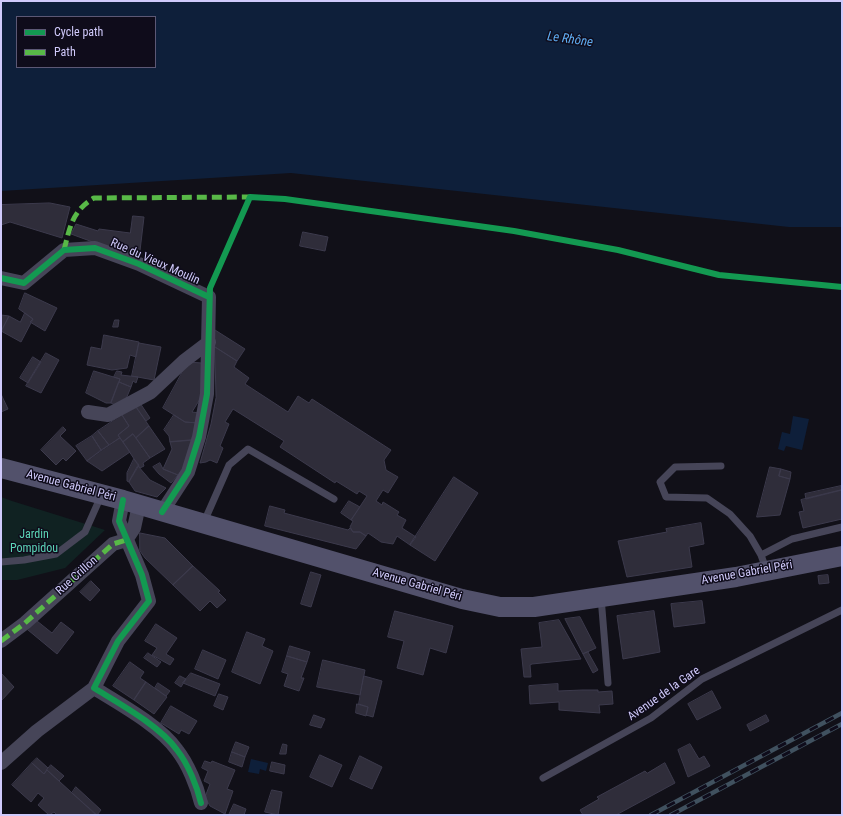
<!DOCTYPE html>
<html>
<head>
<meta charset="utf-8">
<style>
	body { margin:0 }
	#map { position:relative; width:843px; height:816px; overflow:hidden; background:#111018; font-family:"Roboto Condensed",sans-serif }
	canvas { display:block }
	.frame { position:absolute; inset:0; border:2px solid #d0cafb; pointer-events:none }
	.legend { position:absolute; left:16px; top:16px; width:140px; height:52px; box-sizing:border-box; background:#0f0c1b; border:1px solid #5c5875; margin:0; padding:5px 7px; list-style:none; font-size:12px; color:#d0cafb }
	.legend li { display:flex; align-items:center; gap:8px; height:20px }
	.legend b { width:20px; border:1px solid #5c5875 }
</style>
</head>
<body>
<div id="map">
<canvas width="843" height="816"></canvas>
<div class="frame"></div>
<ul class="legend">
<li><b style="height:5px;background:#139951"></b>Cycle path</li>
<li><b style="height:5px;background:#58b947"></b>Path</li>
</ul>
</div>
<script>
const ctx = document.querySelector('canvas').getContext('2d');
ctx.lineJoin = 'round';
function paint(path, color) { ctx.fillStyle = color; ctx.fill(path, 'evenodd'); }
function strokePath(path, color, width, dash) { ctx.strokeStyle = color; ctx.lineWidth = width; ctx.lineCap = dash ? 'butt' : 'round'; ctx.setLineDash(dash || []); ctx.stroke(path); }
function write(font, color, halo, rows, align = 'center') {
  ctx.font = font + ' "Roboto Condensed",sans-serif'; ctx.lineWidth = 3; ctx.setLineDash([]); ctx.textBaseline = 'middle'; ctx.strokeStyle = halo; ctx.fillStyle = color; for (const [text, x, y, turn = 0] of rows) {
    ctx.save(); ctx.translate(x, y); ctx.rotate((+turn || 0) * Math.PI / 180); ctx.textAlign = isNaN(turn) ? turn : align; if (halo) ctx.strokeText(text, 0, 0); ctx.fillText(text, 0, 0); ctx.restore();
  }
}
const green = new Path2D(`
	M1,497L12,501L105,530L65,568L17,580H1Z`);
const water = new Path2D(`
	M1,1H842V227H789L291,173L1,191ZM17,17H155V67H17Z
	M793,416L809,419L802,450L786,446L784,451L778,449L782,432L790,434Z
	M251,759L268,763L266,771L260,769L259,774L248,772Z`);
const building = new Path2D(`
	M50,203L70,207L62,238L10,222L1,225V205Z
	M133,216L144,217L139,259L71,234L76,224L98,231L99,229L130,233Z
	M303,232L328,237L325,251L300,246Z
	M25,293L57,308L45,331L30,322L33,319L19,309Z
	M25,313L33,319L21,342L1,331L9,316L20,322Z
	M1,315L9,316L1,332Z
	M115,320H119L118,327H113Z
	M215,330L245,349L237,361L215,347Z
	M104,335L139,342L136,357L130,355L127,368L112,370L87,365L91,347L101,349Z
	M139,343L161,347L154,380L132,376Z
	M215,347L237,361L234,367L249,378L245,384L288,412L298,396L309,403L312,399L391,450L384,460L386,470L398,477L388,493L383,490L376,501L382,505L383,502L399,512L397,515L406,520L402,528L416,537L410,545L397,536L393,544L381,542L368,533L366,536L360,532H353L350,527L353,521L351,520L367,496L359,491L357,494L336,481L335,483L280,447L284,441L233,409L225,422L229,424L220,446L223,448L217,463L210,460L206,462L200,463L211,424L216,398Z
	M46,353L59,360L41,393L26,386Z
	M33,357L41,362L28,383L20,378Z
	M188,362L202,363L203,394L192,412L200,413L198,423L185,422L163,408Z
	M94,371L120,379L111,403H106L86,393Z
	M117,371L122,372L121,375L138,377L136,383L133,381L131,387L119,382L120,379L114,377Z
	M119,382L131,387L126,399L115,405L111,403Z
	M1,394L8,409L1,412Z
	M140,403L150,418L146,421L135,406Z
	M135,405L149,426L136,438L133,434L123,442L118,435L129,426L122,415Z
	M122,415L129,426L118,435L120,438L109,445L98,431Z
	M174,415L185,422L198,423L194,440L170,442L169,436L164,430Z
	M149,426L165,449L150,458L136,438Z
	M63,427L66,430L60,436L76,451L66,461L63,458L56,465L41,450Z
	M98,431L109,445L101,450L92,436Z
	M133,434L150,458L143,463L144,466L140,468L123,442Z
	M92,436L101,450L87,461L76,446Z
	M120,438L130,452L102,471L87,461Z
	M194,440L189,459L178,475L163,469L172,449L170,442Z
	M134,459L139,465L129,482L127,481V473Z
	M160,463L163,469L178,475L171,483L159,474L153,467Z
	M138,466L150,480L166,488L157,497L135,491L129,482Z
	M770,467L781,469L779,476L790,479L780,515L757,517Z
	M781,469L791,472L790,479L779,476Z
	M454,477L478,493L435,561L410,545Z
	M841,486L842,490L806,499L805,494Z
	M842,490V519L803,528L799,512L804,511L801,500Z
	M349,501L360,507L351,520L341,513Z
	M270,506L285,510L284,513L348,530L350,528L353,532H360L366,536L356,549L265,526Z
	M701,523L704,544L689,547L692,567L627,577L618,541L667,532L666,529Z
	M140,533L165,538L193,566L173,585L145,558L140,551Z
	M193,566L220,591L218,592L226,600L217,608L210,601L200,611L173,585Z
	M311,572L321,575L311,607L301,604Z
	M828,575L829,583L819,584L818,576Z
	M91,581L100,590L90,601L80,592Z
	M702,601L705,623L674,627L671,604Z
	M395,611L453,626L446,653L430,648L423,675L397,668L404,641L388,637Z
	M654,611L660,652L623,659L617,616Z
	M580,617L596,648L583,654L565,619Z
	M559,620L581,659L532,664L530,665L531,677H524L521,649L542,647L539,623Z
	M37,621L52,633L61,622L74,632L57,654L28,630Z
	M156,624L177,638L166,654L174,659L170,665L152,655L157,648L145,641Z
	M247,632L265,639L262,646L273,651L260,684L232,672Z
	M290,646L310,652L307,662L287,656Z
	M203,650L226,660L218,679L195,669Z
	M588,652L598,670L593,673L583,654Z
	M148,653L161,662L157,667L144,658Z
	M287,656L307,662L301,678H304L299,691L284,686L288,674L282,672Z
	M323,660L365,670L360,695L317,687Z
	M130,662L144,672L140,678L146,682L134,700L113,686Z
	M1,673L14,687L1,701Z
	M191,673L220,684L215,696L183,683Z
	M180,676L186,679L181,687L175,683Z
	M364,676L382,681L373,717L366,715L368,707L359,704Z
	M146,682L167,697L154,714L134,700Z
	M158,683L170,691L166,696L155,688Z
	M558,684V691L582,690H598V692L612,691L613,704L599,705L600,713L559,710V702L530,704L529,686Z
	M712,691L721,708L697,720L688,704Z
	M219,694L228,697L223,710L214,706Z
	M357,704L368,707L366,716L356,713Z
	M171,706L197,721L189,734L181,730L179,734L161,723Z
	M314,715L325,719L321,728L310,725Z
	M766,715L769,721L750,731L747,725Z
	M236,742L249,747L245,757L232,752Z
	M283,744L287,745L286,754H280Z
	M690,744L699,759L704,756L710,766L688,777L678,750Z
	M232,752L245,757L242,767L229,762Z
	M320,755L342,765L332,787L310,777Z
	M360,756L382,767L372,789L350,779Z
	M37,758L48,768L44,774L32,763Z
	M205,761L211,763L212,761L235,770L227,789L233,791L225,814L210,806L205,797L210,784L204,781L208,771L202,768Z
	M272,762L285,765L284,774L270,771Z
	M32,763L44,774L47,770L96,815H57L54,812L49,815L38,805L44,798L38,793L31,802L12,785Z
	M665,763L675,783L616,815H583L580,810L599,799L597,797L645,771L647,773Z
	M51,765L64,776L59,781L47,770Z
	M76,787L101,810L97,815L72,793Z
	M272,790L282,792L278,815L265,812Z
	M234,804L246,809L244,815H229Z`);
const service = new Path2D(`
	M721,466L675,467L660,482L666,497L707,498L730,514L750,536L761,555L766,569
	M204,522L229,465L248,449L334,499
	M761,555L792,539L842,527
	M1,562L24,560L56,554L85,532L101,496
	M601,597L608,683
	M543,778L651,718L702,679L842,610`);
const minor = new Path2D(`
	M1,278L24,283L64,250L95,248L139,264L209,297L207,394L199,437L188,472L162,512
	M88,412L108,415L151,392L184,361L209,342
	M123,500L119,521L142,575L149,601L118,641L94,688C120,704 160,726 177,750C188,764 197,786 201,803
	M1,641L25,623L113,544L126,540L134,528L139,505
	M1,763L37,731L94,688`);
const secondary = new Path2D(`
	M1,468L123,500L462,599L500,607H534L736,577L842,556`);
const rail = new Path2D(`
	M651,815L842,713
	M671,815L842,724`);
const quiet = new Path2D(`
	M64,250C70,227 72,211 94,198L250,197
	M1,641L25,623L113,544L126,540`);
const cycleway = new Path2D(`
	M1,278L24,283L64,250L95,248L139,264L209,297
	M123,500L119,521L142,575L149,601L118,641L94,688C120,704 160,726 177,750C188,764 197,786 201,803
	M162,512L188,472L199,437L207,394L210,288L250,197L285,199L514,231L618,250L719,275L842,287`);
const streetNames = [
	["Rue du Vieux Moulin",155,262,24],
	["Avenue Gabriel Péri",71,486,15],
	["Avenue Gabriel Péri",747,573,-10],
	["Rue Crillon",77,576,-42],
	["Avenue Gabriel Péri",417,585,16],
	["Avenue de la Gare",664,694,-35]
];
const parkNames = [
	["Jardin",34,535],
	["Pompidou",34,549]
];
const waterNames = [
	["Le Rhône",570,40,8]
];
paint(green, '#102222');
paint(water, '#0e1f3a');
paint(building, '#2f2d3a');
strokePath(building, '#3c3a4c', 1);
strokePath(service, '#464558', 7);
strokePath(minor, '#464558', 14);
strokePath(secondary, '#52516b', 20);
strokePath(rail, '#40515f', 4.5);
strokePath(rail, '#0f0c1b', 3, [9]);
strokePath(quiet, '#58b947', 5, [10, 5]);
strokePath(cycleway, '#139951', 6);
write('12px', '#d0cafb', '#0f0c1b', streetNames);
write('12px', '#5cd5b8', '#0f0c1b', parkNames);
write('italic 13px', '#5faef4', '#0f0c1b', waterNames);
</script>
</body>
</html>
